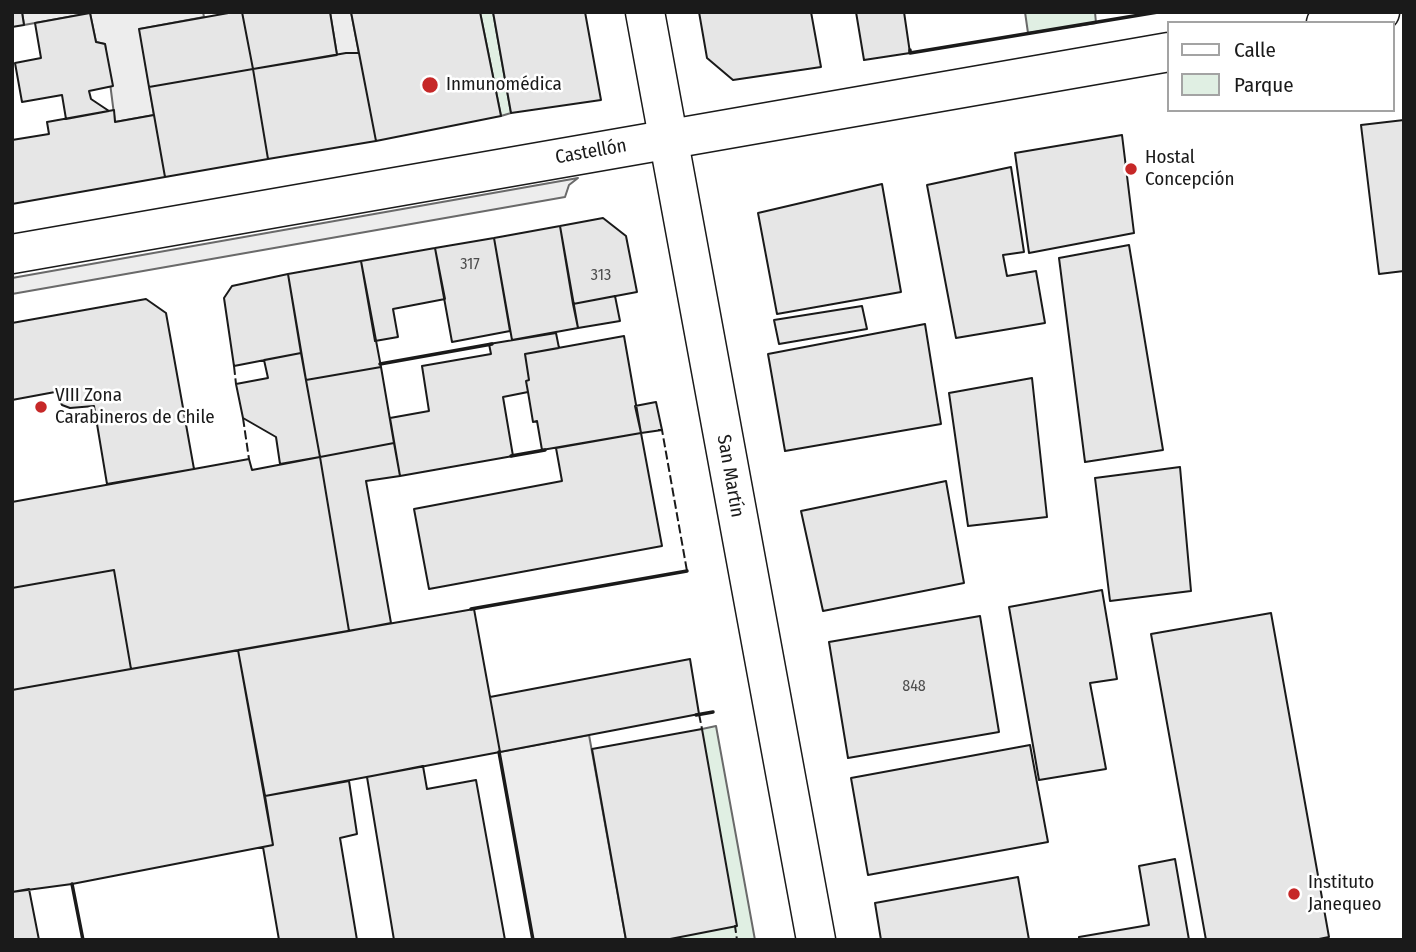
<!DOCTYPE html>
<html>
<head>
<meta charset="utf-8">
<style>
	body { margin:0 }
	#map { position:relative; width:1416px; height:952px; overflow:hidden; background:#fff; font-family:"Fira Sans Condensed",sans-serif }
	canvas { display:block }
	.frame { position:absolute; inset:0; border:14px solid #1a1a1a; pointer-events:none }
	.legend { position:absolute; left:1167px; top:21px; width:228px; height:91px; box-sizing:border-box; background:#fff; border:2px solid #a3a3a3; margin:0; padding:9px 12px; list-style:none; font-size:21px; color:#1a1a1a }
	.legend li { display:flex; align-items:center; gap:14px; height:35px }
	.legend b { width:35px; border:2px solid #a3a3a3 }
</style>
</head>
<body>
<div id="map">
<canvas width="1416" height="952"></canvas>
<div class="frame"></div>
<ul class="legend">
<li><b style="height:9px;background:#fff"></b>Calle</li>
<li><b style="height:19px;background:#e0efe3"></b>Parque</li>
</ul>
</div>
<script>
const ctx = document.querySelector('canvas').getContext('2d');
ctx.lineJoin = 'round';
function paint(path, color) { ctx.fillStyle = color; ctx.fill(path, 'evenodd'); }
function strokePath(path, color, width, dash) { ctx.strokeStyle = color; ctx.lineWidth = width; ctx.lineCap = dash ? 'butt' : 'round'; ctx.setLineDash(dash || []); ctx.stroke(path); }
function write(font, color, halo, rows, align = 'center') {
  ctx.font = font + ' "Fira Sans Condensed",sans-serif'; ctx.lineWidth = 5; ctx.setLineDash([]); ctx.textBaseline = 'middle'; ctx.strokeStyle = halo; ctx.fillStyle = color; for (const [text, x, y, turn = 0] of rows) {
    ctx.save(); ctx.translate(x, y); ctx.rotate((+turn || 0) * Math.PI / 180); ctx.textAlign = isNaN(turn) ? turn : align; if (halo) ctx.strokeText(text, 0, 0); ctx.fillText(text, 0, 0); ctx.restore();
  }
}
const green = new Path2D(`
	M480,12H493L511,113L501,116Z
	M1025,12H1095L1096,23L1028,33Z
	M716,726L755,940H665L702,729Z`);
const parking = new Path2D(`
	M22,12H203L204,17L140,29L154,115L115,122L105,44L96,42L90,13L24,25Z
	M330,12H351L359,53L337,55Z
	M578,178L569,185L565,197L12,294V278Z
	M589,735L626,940H533L499,752Z`);
const building = new Path2D(`
	M12,12H22L24,25L12,27Z
	M234,12H242L253,69L149,87L139,29Z
	M242,12H330L337,55L253,69Z
	M351,12H480L501,116L376,141Z
	M493,12H585L601,100L511,113Z
	M699,12H811L821,67L733,80L707,58Z
	M856,12H904L910,53L864,60Z
	M90,13L96,42L105,44L113,86L89,91L91,99L109,111L66,119L62,95L22,102L15,63L41,58L35,23Z
	M346,53H359L376,141L268,159L253,69Z
	M253,69L268,159L165,177L149,87Z
	M114,110L115,122L154,115L165,177L12,204V140L49,134L47,122Z
	M1404,120V271L1379,274L1361,125Z
	M1122,135L1134,233L1029,253L1015,153Z
	M1011,167L1024,252L1003,255L1007,276L1036,271L1045,323L956,338L927,185Z
	M882,184L901,292L777,314L758,213Z
	M603,218L626,236L637,292L573,304L560,226Z
	M560,226L578,328L512,340L494,238Z
	M494,238L510,331L452,342L435,248Z
	M1129,245L1163,450L1085,462L1059,258Z
	M435,248L445,299L393,309L398,337L375,341L361,261Z
	M361,261L381,367L306,380L288,274Z
	M288,274L301,353L234,366L224,298L232,286Z
	M615,296L620,321L578,328L573,304Z
	M146,299L166,313L194,469L107,484L94,406L70,408L62,405L55,392L12,400V323Z
	M862,306L867,329L779,344L774,320Z
	M925,324L941,424L785,451L768,354Z
	M556,333L559,348L525,354L529,380L526,381L528,392L503,397L513,456L400,476L390,418L429,411L422,366L491,354L489,344Z
	M624,336L641,433L542,450L537,421L533,422L528,392L526,381L529,380L525,354Z
	M301,353L320,457L280,464L276,437L243,418L236,384L268,378L264,360Z
	M381,367L394,443L320,457L306,380Z
	M1032,378L1047,517L968,526L949,393Z
	M656,402L662,430L641,433L635,406Z
	M641,433L662,546L429,589L414,509L562,481L556,448Z
	M394,443L400,476L366,481L391,623L349,631L320,457Z
	M320,457L349,631L131,669L114,570L12,588V502L249,459L252,470Z
	M1180,467L1191,591L1110,601L1095,478Z
	M946,481L964,583L823,611L801,511Z
	M114,570L131,669L12,690V588Z
	M1102,590L1117,679L1090,683L1106,769L1039,780L1009,607Z
	M474,609L500,752L265,796L238,650Z
	M1271,613L1329,937L1314,940H1206L1151,634Z
	M980,616L999,732L848,758L829,642Z
	M238,650L273,845L72,884L12,892V690Z
	M690,659L699,714L500,752L490,697Z
	M702,729L737,926L665,940H626L592,749Z
	M1030,745L1048,842L868,875L851,778Z
	M423,766L427,789L476,780L505,940H394L367,777Z
	M349,781L357,834L340,838L357,940H279L263,847L273,845L265,796Z
	M1175,859L1189,940H1079V937L1149,925L1139,866Z
	M1018,877L1029,940H881L875,903Z
	M29,889L39,940H12V892Z`);
const minor = new Path2D(`
	M1326,23L1380,12
	M12,254L1169,52`);
const secondary = new Path2D(`
	M645,12L816,940`);
const fence = new Path2D(`
	M234,366L236,384
	M243,418L249,459
	M658,430H662L687,571
	M699,714L702,729
	M737,926H735L737,940`);
const wall = new Path2D(`
	M910,50V53L1158,12
	M380,364L492,344
	M511,456L545,450
	M471,609L687,571
	M696,715L713,712
	M499,752L533,940
	M72,884L83,940`);
const markers = [
	[430,85,9,"#c62828"],
	[1131,169,7,"#c62828"],
	[41,407,7,"#c62828"],
	[1294,894,7,"#c62828"]
];
const numberNames = [
	["317",470,265],
	["313",601,276],
	["848",914,687]
];
const poiNames = [
	["Inmunomédica",446,85],
	["Hostal",1145,158],
	["Concepción",1145,180],
	["VIII Zona",55,396],
	["Carabineros de Chile",55,418],
	["Instituto",1308,883],
	["Janequeo",1308,905]
];
const streetNames = [
	["Castellón",591,152,-10],
	["San Martín",730,476,80]
];
paint(green, '#e0efe3');
strokePath(green, '#6a6a6a', 2);
paint(parking, '#ededed');
strokePath(parking, '#6a6a6a', 2);
paint(building, '#e6e6e6');
strokePath(building, '#1a1a1a', 2);
strokePath(minor, '#1a1a1a', 41);
strokePath(secondary, '#1a1a1a', 41);
strokePath(minor, '#fff', 38);
strokePath(secondary, '#fff', 38);
strokePath(fence, '#1a1a1a', 2, [9, 3.5]);
strokePath(wall, '#1a1a1a', 3.5);
for (const [x, y, r, color] of markers) { const dot = new Path2D(); dot.arc(x, y, r, 0, 2 * Math.PI); ctx.fillStyle = color; ctx.fill(dot); strokePath(dot, '#fff', 2.5); }
write('16px', '#4d4d4d', null, numberNames);
write('19px', '#1a1a1a', '#fff', poiNames, 'left');
write('19px', '#1a1a1a', '#fff', streetNames);
</script>
</body>
</html>
